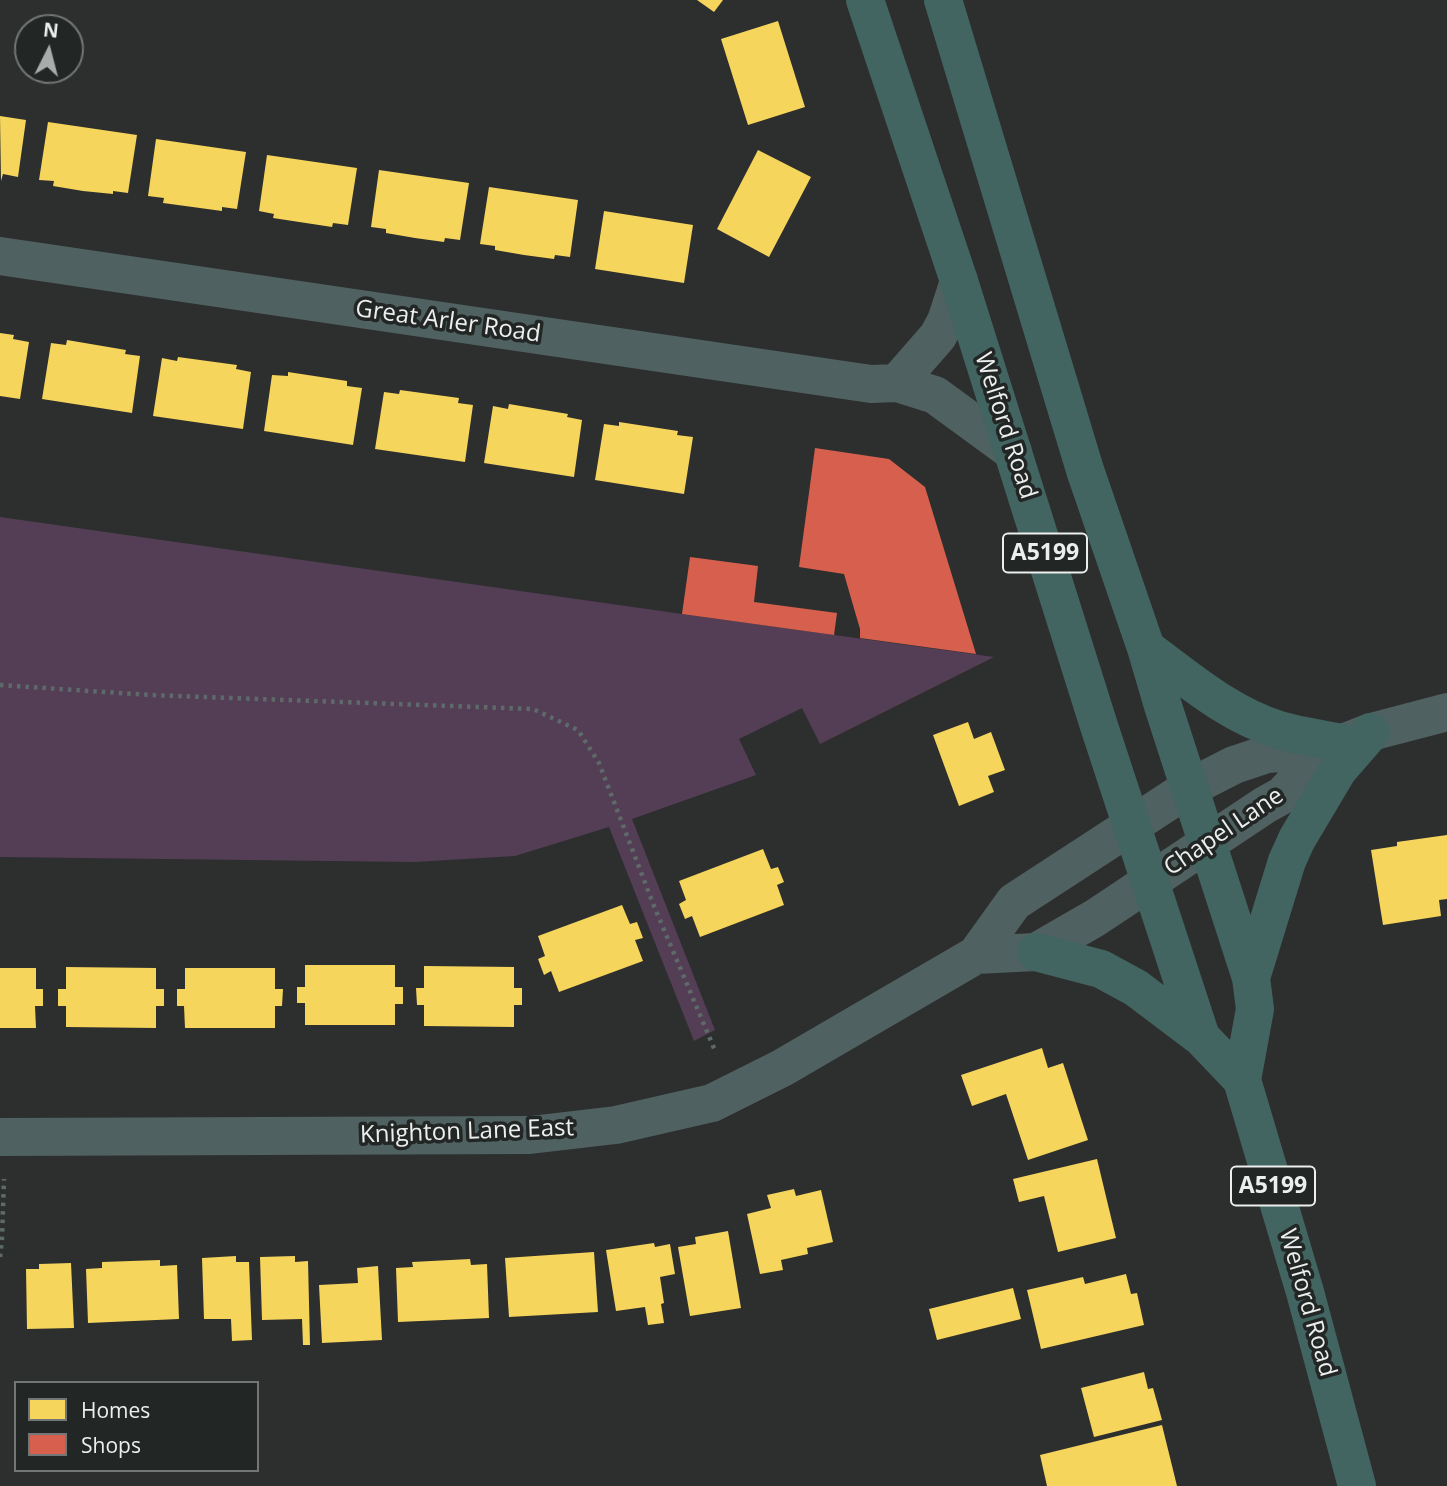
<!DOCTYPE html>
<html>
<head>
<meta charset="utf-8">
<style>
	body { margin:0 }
	#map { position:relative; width:1447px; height:1486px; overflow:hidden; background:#2d2e2e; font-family:"Open Sans",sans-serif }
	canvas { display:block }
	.legend { position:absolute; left:14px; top:1381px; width:245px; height:91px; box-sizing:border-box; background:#222625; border:2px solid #737676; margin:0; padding:9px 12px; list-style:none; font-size:21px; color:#edefef }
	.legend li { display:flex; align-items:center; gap:14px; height:35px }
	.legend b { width:35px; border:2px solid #737676 }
	.north { position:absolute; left:14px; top:14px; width:70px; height:70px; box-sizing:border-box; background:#222625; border:2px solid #737676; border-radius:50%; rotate:6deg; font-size:19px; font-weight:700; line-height:28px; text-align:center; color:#edefef }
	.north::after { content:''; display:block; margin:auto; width:24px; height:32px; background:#aaabab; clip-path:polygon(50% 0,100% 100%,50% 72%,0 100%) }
</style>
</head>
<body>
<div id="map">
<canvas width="1447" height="1486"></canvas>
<ul class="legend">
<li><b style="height:19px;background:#f6d55c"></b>Homes</li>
<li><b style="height:19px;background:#d6604d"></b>Shops</li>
</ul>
<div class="north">N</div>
</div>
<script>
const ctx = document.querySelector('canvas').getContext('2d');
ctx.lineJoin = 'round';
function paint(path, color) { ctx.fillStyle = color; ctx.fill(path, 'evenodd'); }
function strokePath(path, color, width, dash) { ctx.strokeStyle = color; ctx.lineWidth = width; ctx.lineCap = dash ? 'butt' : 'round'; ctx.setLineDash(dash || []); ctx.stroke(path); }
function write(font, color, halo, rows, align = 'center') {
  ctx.font = font + ' "Open Sans",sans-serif'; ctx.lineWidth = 7; ctx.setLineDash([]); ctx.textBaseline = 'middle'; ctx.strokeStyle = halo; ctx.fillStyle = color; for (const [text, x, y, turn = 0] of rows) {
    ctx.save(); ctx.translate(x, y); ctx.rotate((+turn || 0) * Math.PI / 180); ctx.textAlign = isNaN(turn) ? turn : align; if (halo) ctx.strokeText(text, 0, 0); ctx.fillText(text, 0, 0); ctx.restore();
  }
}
const green = new Path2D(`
	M0,517L682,614L994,657L820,744L802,708L739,739L756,775L632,819L715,1030L694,1041L609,827L515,856L414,862L0,857Z`);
const homes = new Path2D(`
	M697,0H723L714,12Z
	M778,21L805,107L748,125L721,39Z
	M0,116L26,120L18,177L3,174L1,181Z
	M48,122L137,135L128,193L113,191V194L83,191L53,186L54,181L39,180Z
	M156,139L246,152L237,209L222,207V211L163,203L164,198L148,196Z
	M758,150L811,177L769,257L717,229Z
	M267,155L357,168L348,225L333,223L332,227L273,218L274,214L259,211Z
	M379,170L469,183L460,240L445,238L444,242L415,238L386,233V229L371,227Z
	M489,187L578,200L570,257L555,255L554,259L524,255L495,250V246L480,244Z
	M604,211L693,225L684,283L595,269Z
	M0,333L14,335L13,339L29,342L20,399L0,396Z
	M67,340L126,350L125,354L140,356L132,413L42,399L51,343L66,345Z
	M178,357L237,365L236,369L251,372L243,429L153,416L162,358L177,361Z
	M288,372L347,381V386L362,388L353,445L264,431L272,375L288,376Z
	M400,390L459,398L458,403L473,405L465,462L375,449L384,392L399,394Z
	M509,404L568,414L567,417L582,420L574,477L484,463L493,406L508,409Z
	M619,422L678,431L677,435L693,437L684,494L595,480L604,424L619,426Z
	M968,722L974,739L991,732L1005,770L988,776L994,792L959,806L933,735Z
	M1447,835V899L1439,900L1441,916L1383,925L1371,850L1397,846V842Z
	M763,849L771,869L778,867L784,882L777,885L784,905L700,937L692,916L685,919L679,904L686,900L679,881Z
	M622,905L630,924L637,922L643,938L635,940L643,961L559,992L551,971L544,975L538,959L545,956L538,936Z
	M305,965H395V987H403V1004H395V1025H305V1003H297V987H305Z
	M424,966L514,967V988H522V1005H514V1027L424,1026V1005H417L416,988H424Z
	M66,967L156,968V989H164V1006H156V1028L66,1027V1006H58V989H66Z
	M0,968H36V989H43V1006H35L36,1028H0Z
	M185,968H275V989H283L282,1006H275V1028H185L184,1006H177V989H185Z
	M1042,1048L1048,1068L1063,1063L1088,1140L1028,1160L1006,1094L972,1106L961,1075Z
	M1097,1159L1116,1238L1058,1252L1044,1196L1019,1202L1013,1179Z
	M794,1189L796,1196L821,1190L833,1242L807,1248L808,1254L781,1260L783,1270L760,1274L747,1214L771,1208L767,1195Z
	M728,1231L741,1308L690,1316L678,1247L696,1244L695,1237Z
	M654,1243L655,1247L670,1244L675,1274L660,1277L664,1303L661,1304L664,1323L648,1325L645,1307L616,1311L606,1250Z
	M594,1252L598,1312L509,1317L505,1258Z
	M236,1256V1262H249L252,1340L232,1341L231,1319H204L202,1258Z
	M295,1256V1262L308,1261L310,1345H303L302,1319L262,1320L260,1257Z
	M470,1259L471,1265L487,1264L489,1318L398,1322L396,1268L413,1267L412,1262Z
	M160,1260V1266L177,1265L179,1319L88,1323L86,1269L102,1268V1262Z
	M71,1263L74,1328L27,1329L26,1269H39V1264Z
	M378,1266L382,1340L322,1343L319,1285L358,1283L357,1268Z
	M1126,1274L1131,1294L1137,1293L1144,1325L1041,1349L1027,1290L1083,1277L1085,1284Z
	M1013,1288L1021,1319L937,1340L929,1309Z
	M1144,1372L1148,1389L1153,1388L1162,1420L1094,1437L1081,1388Z
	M1162,1425L1177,1486H1047L1040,1455Z`);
const shops = new Path2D(`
	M815,448L889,459L925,487L976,654L860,638V629L844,574L799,567Z
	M690,557L758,566L754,602L837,613L834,635L682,614Z`);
const path = new Path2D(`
	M0,685L150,695L533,709L578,730L599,763L654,906L716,1053
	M0,1257L2,1239L4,1179`);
const minor = new Path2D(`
	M0,256L871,384L897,383L935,395L1013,452
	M897,383L938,336L946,321L959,281
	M976,955L1036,952L1095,918L1265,805L1283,795L1325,750
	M0,1137L530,1135L616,1125L712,1103L782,1068L976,955L1014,902L1189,788L1234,765L1267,754L1325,750L1371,732L1447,712`);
const major = new Path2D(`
	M865,0L959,281L1099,726L1201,1037L1242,1080
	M943,0L1085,470L1146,648L1163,706L1251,978L1255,1009L1242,1080L1305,1292L1357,1486
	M1146,648C1188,679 1228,714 1279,730C1299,736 1321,739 1342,743
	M1036,952L1101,969L1136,988L1201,1037
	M1251,978L1287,861L1297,839L1338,770L1371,732`);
const shields = [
	[1045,553,84],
	[1273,1186,84]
];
const shieldNames = [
	["A5199",1045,553],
	["A5199",1273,1186]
];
const streetNames = [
	["Great Arler Road",448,322,8],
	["Welford Road",1005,426,72],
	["Chapel Lane",1224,832,-34],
	["Knighton Lane East",467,1132,-2],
	["Welford Road",1307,1303,74]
];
paint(green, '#543e56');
paint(homes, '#f6d55c');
paint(shops, '#d6604d');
strokePath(path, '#5e6a69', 4.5, [3.5, 5]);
strokePath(minor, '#4f6160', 38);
strokePath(major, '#426561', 38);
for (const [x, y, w] of shields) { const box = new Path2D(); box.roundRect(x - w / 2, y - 19.5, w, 39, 5); ctx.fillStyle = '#222625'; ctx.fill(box); strokePath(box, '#edefef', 2); }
write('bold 23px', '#edefef', null, shieldNames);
write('24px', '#edefef', '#222625', streetNames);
</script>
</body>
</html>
